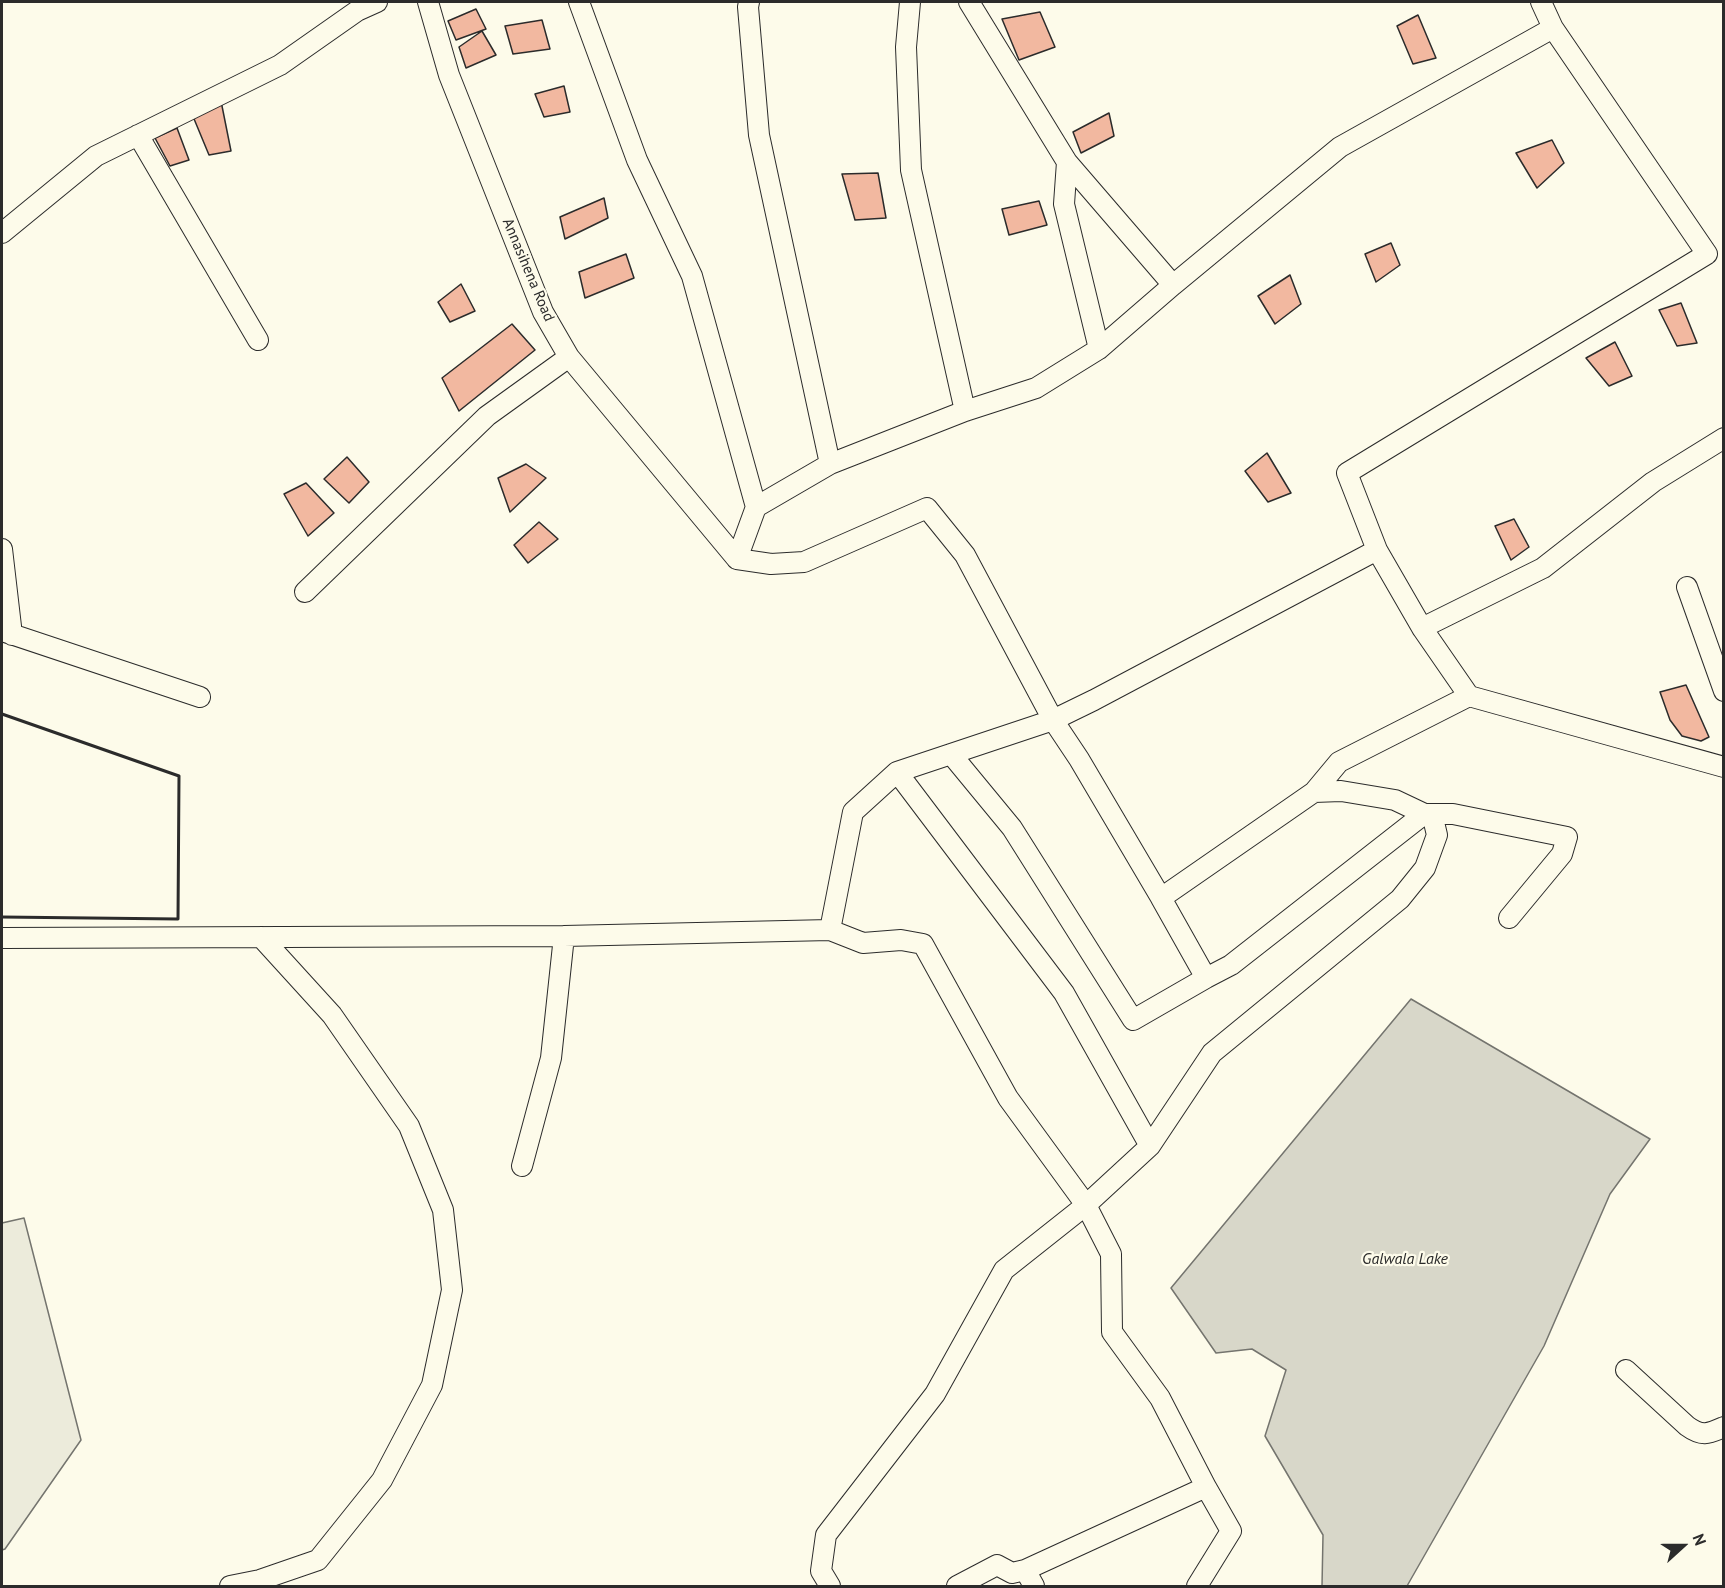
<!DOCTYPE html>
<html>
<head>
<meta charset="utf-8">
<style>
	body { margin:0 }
	#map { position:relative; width:1725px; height:1588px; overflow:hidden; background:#fdfbea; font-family:"PT Sans",sans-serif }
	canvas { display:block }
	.frame { position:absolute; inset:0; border:3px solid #2b2b2b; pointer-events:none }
	.north { position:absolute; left:1653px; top:1516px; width:60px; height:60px; -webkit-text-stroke:4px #fdfbea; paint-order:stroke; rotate:69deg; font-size:16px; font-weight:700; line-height:24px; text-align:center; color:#2b2b2b }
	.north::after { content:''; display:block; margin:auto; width:21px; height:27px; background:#2b2b2b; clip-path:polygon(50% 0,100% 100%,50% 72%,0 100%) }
</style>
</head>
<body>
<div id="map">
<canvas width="1725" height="1588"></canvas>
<div class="frame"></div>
<div class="north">N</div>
</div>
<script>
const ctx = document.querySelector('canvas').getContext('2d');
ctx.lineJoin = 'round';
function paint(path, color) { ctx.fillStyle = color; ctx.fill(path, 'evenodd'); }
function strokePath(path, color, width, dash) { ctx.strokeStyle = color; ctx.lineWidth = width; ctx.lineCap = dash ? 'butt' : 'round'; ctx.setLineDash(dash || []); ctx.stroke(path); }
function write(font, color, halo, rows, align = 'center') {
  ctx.font = font + ' "PT Sans",sans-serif'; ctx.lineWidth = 4.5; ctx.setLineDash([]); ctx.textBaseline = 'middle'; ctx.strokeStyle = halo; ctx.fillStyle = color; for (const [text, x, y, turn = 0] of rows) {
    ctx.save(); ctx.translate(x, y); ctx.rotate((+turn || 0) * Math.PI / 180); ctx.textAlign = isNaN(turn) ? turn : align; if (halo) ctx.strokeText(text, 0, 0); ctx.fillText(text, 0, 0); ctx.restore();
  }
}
const green = new Path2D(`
	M24,1218L81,1440L5,1549L2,1550V1223Z`);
const water = new Path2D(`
	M1411,999L1650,1139L1610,1194L1544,1346L1407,1586H1322L1323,1535L1265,1436L1286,1370L1252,1349L1216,1353L1171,1288Z`);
const building = new Path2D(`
	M476,9L486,29L456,40L448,21Z
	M1040,12L1055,47L1019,60L1002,19Z
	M1418,15L1436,58L1413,64L1397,26Z
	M542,20L550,49L513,54L505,26Z
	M482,31L496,55L466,68L459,47Z
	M564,86L570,112L544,117L535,94Z
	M221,101L231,151L209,155L192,114Z
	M1109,113L1114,136L1081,153L1073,132Z
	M177,128L189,160L170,166L155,138Z
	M1552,140L1564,163L1537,188L1516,153Z
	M878,173L886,218L855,220L842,174Z
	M604,198L608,218L565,239L560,217Z
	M1039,201L1047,225L1009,235L1002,209Z
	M1391,243L1400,265L1376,282L1365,254Z
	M626,254L634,278L585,298L579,272Z
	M1290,275L1301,304L1275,324L1258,296Z
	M461,284L475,311L450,322L438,302Z
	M1681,303L1697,343L1677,346L1659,310Z
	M512,324L535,350L459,411L442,378Z
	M1615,342L1632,376L1609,386L1586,358Z
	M1267,453L1291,493L1268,502L1245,471Z
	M347,457L369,482L349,503L324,479Z
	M526,464L546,478L510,512L498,478Z
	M306,483L334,513L308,536L284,494Z
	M1514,519L1529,547L1511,560L1495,526Z
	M539,522L558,539L528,563L514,545Z
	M1686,685L1709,737L1701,741L1682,736L1670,720L1660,692Z`);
const minor = new Path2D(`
	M428,2L449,75L543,312L569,357L737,559
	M579,2L637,160L692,276L756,507
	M910,2L906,47L911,170L965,411
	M969,2L1067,162L1173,285
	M1541,2L1553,28L1707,254L1347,473L1377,550L1422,628L1469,696L1724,767
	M138,135L258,340
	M1067,162L1064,204L1099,349
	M2,233L96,156L280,65L357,11L377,2
	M830,464L965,411L1036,388L1099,349L1173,285L1340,147L1553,28
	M2,549L12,635
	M737,559L771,564L804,562L927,508L965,555L1053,720L897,772L853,812L830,930L863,943L901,940L923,944L1008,1098L1086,1205L1111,1254L1112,1332L1160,1398L1206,1487
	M737,559L756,507L830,464L759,135L748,7L749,2
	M1687,587L1724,691
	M305,592L487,416L569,357
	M1422,628L1543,568L1653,482L1724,438
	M2,631L200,697
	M951,754L1012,828L1133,1020L1206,978L1161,898
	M897,772L1064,993L1150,1146
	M1314,792L1339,762L1469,696
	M2,938L564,936L830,930
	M1206,978L1231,965L1424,814H1453L1567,837L1562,854L1509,918
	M522,1166L551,1058L564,936
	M1626,1370L1687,1426C1702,1437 1708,1434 1724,1427
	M1025,1570L1034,1586
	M230,1586L260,1580L318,1560L382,1480L432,1385L452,1290L443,1210L409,1126L332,1015L261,937
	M830,1586L821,1571L826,1535L935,1394L1004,1270L1086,1205L1150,1146L1212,1053L1400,899L1425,868L1437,835L1433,818L1395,800L1341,791L1314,792L1161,898L1079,759L1053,720L1094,700L1377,550
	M957,1586L997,1565L1012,1573L1025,1570L1206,1487L1231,1531L1197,1586`);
const wall = new Path2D(`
	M2,714L179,776L178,919L2,917`);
const streetNames = [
	["Annasihena Road",528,270,67]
];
const waterNames = [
	["Galwala Lake",1405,1259]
];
paint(green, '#ecebdb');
strokePath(green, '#74746e', 1.5);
paint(water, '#d8d7c9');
strokePath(water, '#74746e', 1.5);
paint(building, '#f2b8a0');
strokePath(building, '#2b2b2b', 1.5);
strokePath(minor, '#2b2b2b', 22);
strokePath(minor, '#fdfbea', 20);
strokePath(wall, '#2b2b2b', 3);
write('15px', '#2b2b2b', '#fdfbea', streetNames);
write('italic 16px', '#2b2b2b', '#fdfbea', waterNames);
</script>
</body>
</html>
